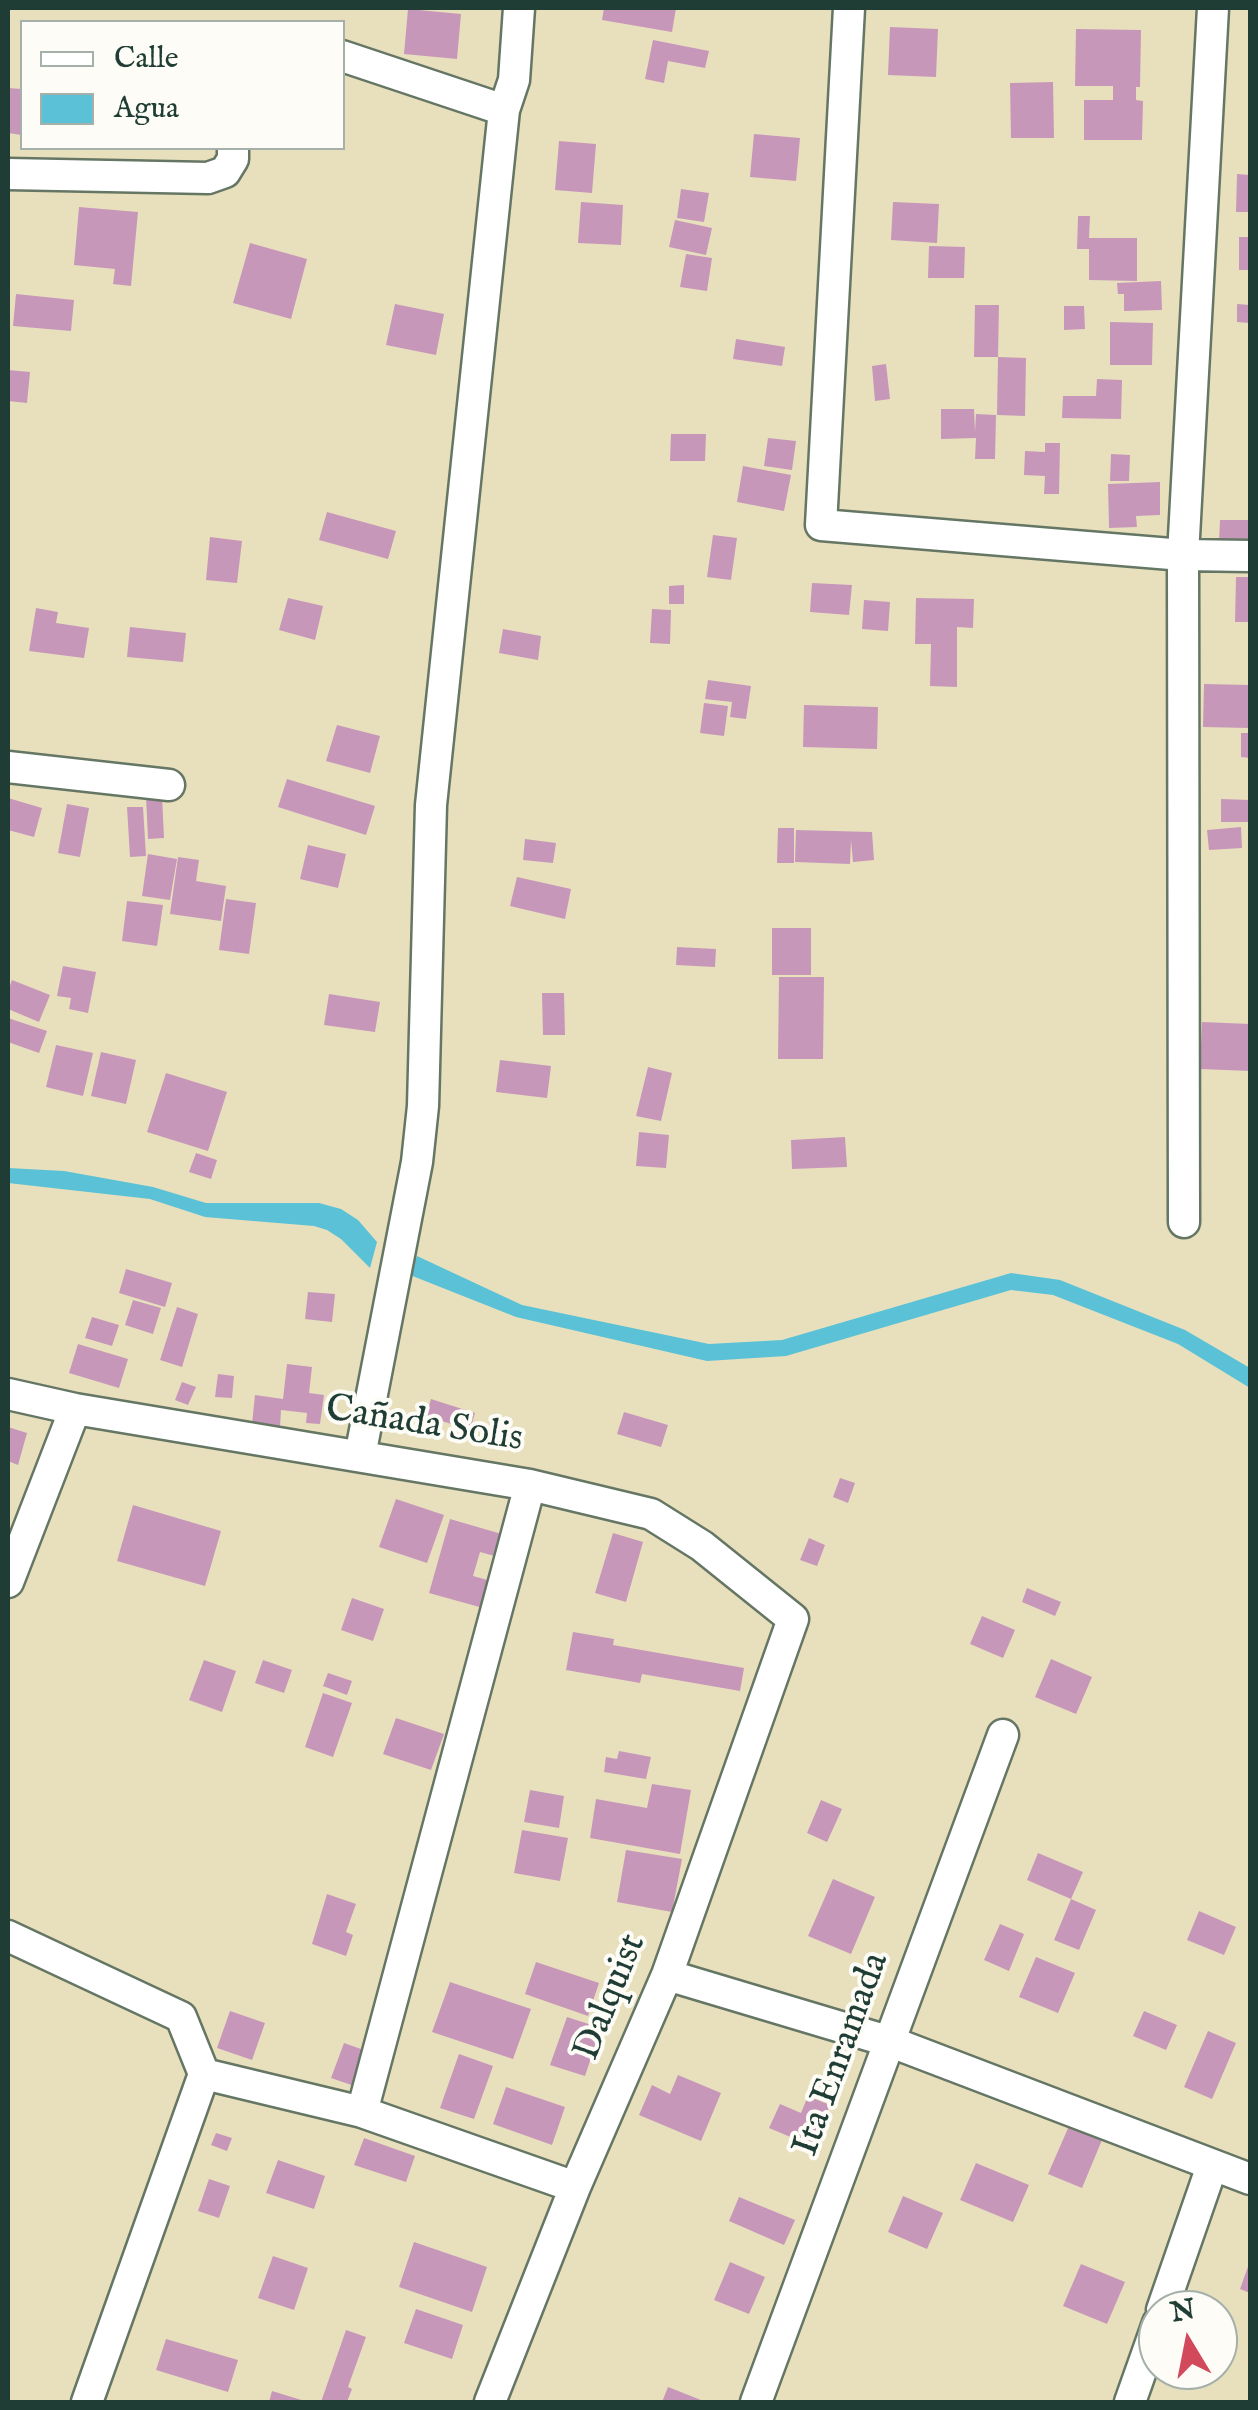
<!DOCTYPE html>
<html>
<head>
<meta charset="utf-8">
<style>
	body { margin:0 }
	#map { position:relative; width:1258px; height:2410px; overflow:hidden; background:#e8e0bd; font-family:"IM FELL English",serif }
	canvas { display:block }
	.frame { position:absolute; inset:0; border:10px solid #1f3d34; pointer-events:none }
	.legend { position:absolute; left:20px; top:20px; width:325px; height:130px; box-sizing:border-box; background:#fdfcf7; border:2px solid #a4b0a9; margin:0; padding:12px 18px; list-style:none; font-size:30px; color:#1f3d34 }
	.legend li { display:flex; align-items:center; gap:20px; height:50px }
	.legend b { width:50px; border:2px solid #a4b0a9 }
	.north { position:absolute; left:1138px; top:2290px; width:100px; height:100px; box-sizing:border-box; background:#fdfcf7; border:2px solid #a4b0a9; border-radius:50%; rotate:350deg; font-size:28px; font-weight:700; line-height:40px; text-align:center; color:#1f3d34 }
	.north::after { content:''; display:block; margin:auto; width:35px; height:45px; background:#d1495b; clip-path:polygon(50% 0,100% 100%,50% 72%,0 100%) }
</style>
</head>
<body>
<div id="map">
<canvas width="1258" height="2410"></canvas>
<div class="frame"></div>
<ul class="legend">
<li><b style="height:12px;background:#fff"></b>Calle</li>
<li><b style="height:28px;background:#5ac1d7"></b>Agua</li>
</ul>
<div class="north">N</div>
</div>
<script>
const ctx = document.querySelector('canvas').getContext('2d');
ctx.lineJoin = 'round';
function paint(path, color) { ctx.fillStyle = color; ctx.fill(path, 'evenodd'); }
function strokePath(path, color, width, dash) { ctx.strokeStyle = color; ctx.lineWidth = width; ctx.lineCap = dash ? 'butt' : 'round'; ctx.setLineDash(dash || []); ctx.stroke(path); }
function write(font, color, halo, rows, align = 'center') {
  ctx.font = font + ' "IM FELL English",serif'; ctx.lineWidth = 8; ctx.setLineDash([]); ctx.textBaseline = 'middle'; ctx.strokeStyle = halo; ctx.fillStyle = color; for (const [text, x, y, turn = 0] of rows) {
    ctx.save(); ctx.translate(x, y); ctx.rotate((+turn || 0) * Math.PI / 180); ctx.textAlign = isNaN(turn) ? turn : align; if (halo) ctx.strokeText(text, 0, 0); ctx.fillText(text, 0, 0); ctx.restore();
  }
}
const water = new Path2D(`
	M8,1168L64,1171L153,1187L206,1203H319L341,1209L358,1220L377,1242L370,1268L341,1239L327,1230L314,1226L205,1217L150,1199L8,1183Z
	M417,1256L522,1305L709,1344L782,1340L1011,1273L1060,1280L1185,1330L1250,1368V1388L1178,1344L1053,1295L1011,1290L786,1356L707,1361L516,1317L410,1275Z`);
const building = new Path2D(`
	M604,8H676L672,32L602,20Z
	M408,9L461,14L457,59L404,54Z
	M890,27L938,29L936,77L888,75Z
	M1076,29L1141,30L1140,87H1136V100L1143,101L1142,140H1084V100H1113V86H1075Z
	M653,40L709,51L705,68L668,61L664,83L645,79Z
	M1053,82L1054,138H1011L1010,83Z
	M8,88L22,89V135L8,133Z
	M754,134L800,138L796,181L750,177Z
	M559,141L596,144L592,193L555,190Z
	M1237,174L1250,175V212H1236Z
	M681,189L709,193L704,222L677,218Z
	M581,202L623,205L621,245L578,243Z
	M893,202L939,204L937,243L891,240Z
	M79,207L138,212L131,286L113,284L115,269L74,265Z
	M1078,216H1090L1089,238H1137V281L1089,280V249H1077Z
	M675,220L712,228L706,255L669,247Z
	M1239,237H1250V270H1239Z
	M250,243L307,259L291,319L233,303Z
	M929,246L965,247L964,278H928Z
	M686,254L712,258L707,291L680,287Z
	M1161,281L1162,310L1124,311V294H1118L1117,283Z
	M16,294L74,300L71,331L13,326Z
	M395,304L444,314L436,355L386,345Z
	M1237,304L1250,305V323L1237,322Z
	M975,305H999L998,357H974Z
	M1064,306H1084L1085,329L1064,330Z
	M1110,322L1153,323L1152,365H1110Z
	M736,339L785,347L782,366L733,359Z
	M998,357L1026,358L1025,416L997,415Z
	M886,364L890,399L875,401L872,366Z
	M8,370L30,372L27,403L8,401Z
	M1097,379L1122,380L1121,419L1062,418L1063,396H1096Z
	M941,409H974L975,432L976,414L996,415L995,459H975L976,438L941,439Z
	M671,434H706L705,461H670Z
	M768,438L796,441L792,470L764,466Z
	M1045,443H1060L1059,494H1044L1045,476L1024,475L1025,451L1045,452Z
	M1111,454L1130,455L1129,481H1110Z
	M743,466L791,475L784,511L737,502Z
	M1160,482V515L1136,516L1137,527L1109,528L1108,484Z
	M327,512L396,531L388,559L319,540Z
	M1220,520H1250V544L1219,543Z
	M713,535L737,538L731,580L707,577Z
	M210,537L242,541L237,583L206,580Z
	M1236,577H1250V622H1235Z
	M812,583L852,585L849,615L810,612Z
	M684,585V604H669V586Z
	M288,598L323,606L315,640L279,630Z
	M916,598L974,599L973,628L957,627V687L930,686L931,644H915Z
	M864,600L890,602L888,631L862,629Z
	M36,608L58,612L56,623L89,628L84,658L29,651Z
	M652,609L671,610L670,644L650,643Z
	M130,627L186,633L183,662L127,657Z
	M503,629L541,636L538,660L499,653Z
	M708,680L751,686L746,719L730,717L732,702L705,699Z
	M1204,684L1250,685V728L1203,727Z
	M704,703L728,706L724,736L700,733Z
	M804,705L878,707L877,749L803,747Z
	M337,725L380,736L370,773L326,761Z
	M1241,733H1250V758L1241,757Z
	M287,779L375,806L366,835L278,807Z
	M146,796H162L164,838L148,839Z
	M8,798L42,808L34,837L8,830Z
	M1221,799L1250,800V822H1221Z
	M67,804L89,808L80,857L58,853Z
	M127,807H143L146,856L130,857Z
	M1241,827L1242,848L1209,850L1207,830Z
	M778,828H794V863H777Z
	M796,830L872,832L874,860L853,862L851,840L850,864L795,862Z
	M525,839L556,843L553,863L523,860Z
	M308,845L346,854L338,888L300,879Z
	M148,854L177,859L170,900L142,896Z
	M178,857L199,860L196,881L226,886L221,921L170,914Z
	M517,877L571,889L565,919L510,906Z
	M226,899L256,903L249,954L219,950Z
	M127,901L163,905L157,946L122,941Z
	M772,928H811V975H772Z
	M677,947L716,949L715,967L676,965Z
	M63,966L96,972L88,1013L69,1009L71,998L57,996Z
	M779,977H824L823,1059H778Z
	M12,980L50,995L39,1022L8,1009V991Z
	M542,993H564L565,1035H543Z
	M329,994L380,1002L375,1032L324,1025Z
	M8,1018L47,1031L39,1053L8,1042Z
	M1202,1022L1250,1024V1071L1200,1069Z
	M56,1045L93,1053L83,1096L46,1087Z
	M101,1052L136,1060L126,1104L91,1096Z
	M500,1060L551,1066L547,1098L496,1092Z
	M648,1067L672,1073L661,1121L636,1116Z
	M166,1073L227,1092L208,1151L147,1132Z
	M639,1132L669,1135L666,1168L636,1166Z
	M845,1137L847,1167L792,1169L791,1140Z
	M196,1153L217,1160L211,1179L189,1172Z
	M126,1269L172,1283L165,1307L119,1293Z
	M308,1292L335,1294L332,1322L305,1319Z
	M133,1300L161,1308L153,1334L125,1325Z
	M177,1307L198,1314L182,1367L160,1360Z
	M92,1317L119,1325L112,1346L85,1338Z
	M78,1344L128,1359L119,1388L69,1373Z
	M287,1364L312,1367L309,1393L324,1395L320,1424L306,1423L307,1413L281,1410L280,1427L252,1424L255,1395L283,1399Z
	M218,1374L234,1376L232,1398L215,1397Z
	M182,1382L196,1387L188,1405L175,1400Z
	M431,1399L475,1413L470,1430L426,1416Z
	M624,1412L668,1425L661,1447L617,1434Z
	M8,1427L27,1433L18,1465L8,1461Z
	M840,1478L855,1483L848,1503L833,1497Z
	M396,1499L444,1515L427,1563L379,1547Z
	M133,1505L221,1531L205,1586L117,1561Z
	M450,1519L505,1535L498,1557L480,1552L473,1576L491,1581L483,1608L429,1593Z
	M613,1533L643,1542L626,1602L595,1593Z
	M809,1538L825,1545L817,1566L800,1560Z
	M1027,1588L1061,1602L1055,1616L1022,1602Z
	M352,1598L384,1609L373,1641L341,1630Z
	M982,1616L1015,1630L1003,1658L970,1644Z
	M573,1632L614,1639L613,1645L744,1668L740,1691L642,1674L640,1683L566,1670Z
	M1051,1659L1092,1677L1076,1714L1035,1697Z
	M204,1660L236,1671L222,1712L189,1700Z
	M263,1660L292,1670L284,1693L255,1683Z
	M328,1673L352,1681L347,1695L323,1686Z
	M323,1693L352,1703L333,1757L305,1747Z
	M396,1718L444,1734L431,1770L383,1754Z
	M619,1751L651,1757L646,1779L604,1772L606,1757L617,1759Z
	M652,1784L691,1790L680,1854L590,1838L596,1799L647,1808Z
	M530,1790L564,1796L559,1828L524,1822Z
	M821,1800L842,1809L827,1842L807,1833Z
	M522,1830L568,1838L560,1881L514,1873Z
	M626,1850L682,1859L672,1912L617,1902Z
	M1038,1853L1083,1872L1071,1899L1027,1880Z
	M833,1879L875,1897L851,1954L808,1936Z
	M327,1894L356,1904L346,1932L353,1935L346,1956L312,1944Z
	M1071,1899L1096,1910L1079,1950L1054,1940Z
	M1199,1911L1236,1927L1224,1955L1187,1940Z
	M1000,1924L1024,1934L1009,1971L984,1960Z
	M1036,1957L1075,1973L1058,2013L1019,1997Z
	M536,1962L599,1983L588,2016L525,1994Z
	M450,1982L531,2009L513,2059L432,2032Z
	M230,2011L265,2023L252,2060L217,2048Z
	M1144,2011L1177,2025L1166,2050L1133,2036Z
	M567,2017L601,2028L585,2076L550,2065Z
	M1208,2031L1236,2043L1212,2099L1184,2087Z
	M344,2043L375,2054L363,2089L331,2078Z
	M459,2054L493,2066L474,2119L440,2108Z
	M678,2075L721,2093L701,2141L639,2115L652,2085L670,2094Z
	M506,2087L565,2107L552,2145L493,2124Z
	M808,2096L830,2105L812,2146L769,2128L780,2104L801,2113Z
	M1069,2126L1102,2140L1082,2188L1048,2174Z
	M216,2133L232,2138L227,2151L211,2145Z
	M364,2138L415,2156L406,2182L354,2165Z
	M278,2160L325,2176L314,2209L266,2193Z
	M976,2163L1029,2185L1013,2222L960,2200Z
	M209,2179L230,2186L219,2218L198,2211Z
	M903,2196L943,2213L927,2249L888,2232Z
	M739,2197L795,2220L784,2245L729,2221Z
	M414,2242L487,2267L472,2312L399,2287Z
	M273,2256L308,2268L294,2310L258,2298Z
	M1250,2261V2293L1240,2289Z
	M730,2262L765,2277L749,2314L714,2300Z
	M1081,2264L1125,2282L1107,2324L1063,2306Z
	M416,2309L463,2325L452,2359L404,2343Z
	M346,2330L366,2337L348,2387L352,2389L347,2402H321Z
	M166,2339L238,2360L228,2392L156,2370Z
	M668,2387L706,2402H662Z
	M272,2391L308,2402H269Z`);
const street = new Path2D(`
	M849,8L821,525L1183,555L1250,556
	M342,56L504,110
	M8,174L208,178L225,172L233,159V148
	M8,767L169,785
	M1184,1222L1183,555L1213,8
	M8,1394L75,1409L530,1485L651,1514L702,1546L793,1619L667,1975L575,2187L490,2402
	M360,1456L417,1162L423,1106L431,805L504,110L514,80L519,8
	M8,1582L75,1409
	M8,1936L181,2017L204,2074L87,2402
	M667,1975L891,2042L1250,2179
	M204,2074L362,2112L575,2187
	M362,2112L530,1485
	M1162,2310L1212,2166
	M756,2402L1003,1735
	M1130,2402L1158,2323`);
const streetNames = [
	["Cañada Solis",424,1426,9],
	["Dalquist",612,1998,-68],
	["Ita Enramada",843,2055,-70]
];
paint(water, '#5ac1d7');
paint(building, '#c797ba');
strokePath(street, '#657664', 35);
strokePath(street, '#fff', 30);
write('38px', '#1f3d34', '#fdfcf7', streetNames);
</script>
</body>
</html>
